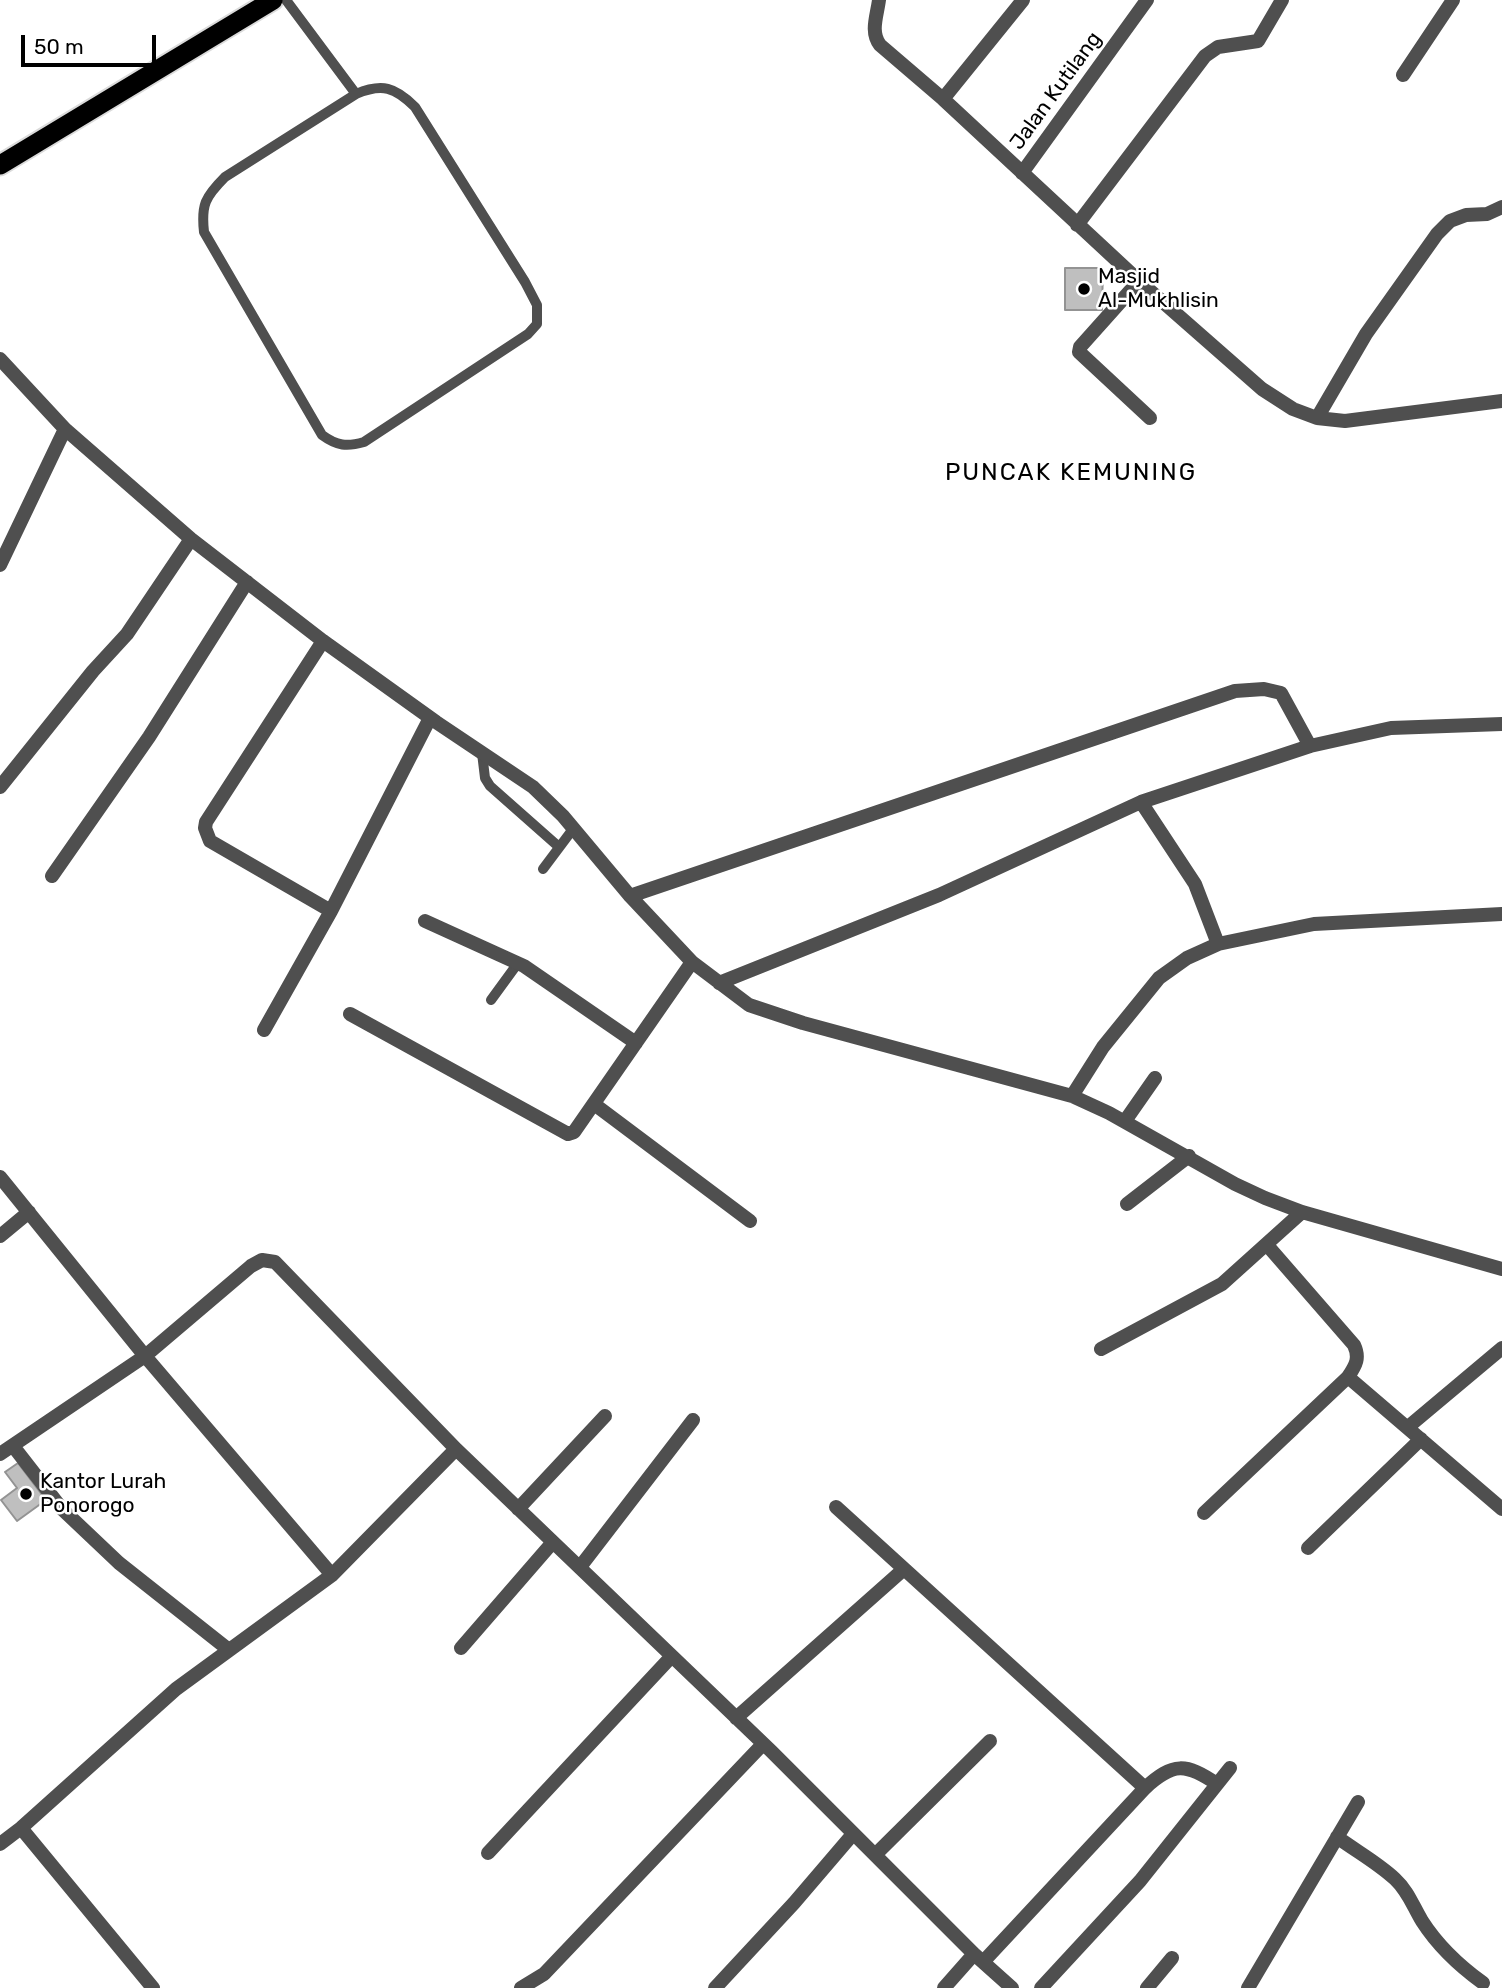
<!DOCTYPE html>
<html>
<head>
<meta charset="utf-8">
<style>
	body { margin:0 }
	#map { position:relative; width:1502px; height:1988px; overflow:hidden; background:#fff; font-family:Rubik,sans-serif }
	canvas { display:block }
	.scale { position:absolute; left:21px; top:35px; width:135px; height:32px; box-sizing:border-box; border:4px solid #000; border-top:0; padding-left:9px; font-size:21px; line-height:24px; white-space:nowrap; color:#000; -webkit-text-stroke:5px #fff; paint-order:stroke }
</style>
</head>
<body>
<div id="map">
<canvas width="1502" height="1988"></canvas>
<div class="scale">50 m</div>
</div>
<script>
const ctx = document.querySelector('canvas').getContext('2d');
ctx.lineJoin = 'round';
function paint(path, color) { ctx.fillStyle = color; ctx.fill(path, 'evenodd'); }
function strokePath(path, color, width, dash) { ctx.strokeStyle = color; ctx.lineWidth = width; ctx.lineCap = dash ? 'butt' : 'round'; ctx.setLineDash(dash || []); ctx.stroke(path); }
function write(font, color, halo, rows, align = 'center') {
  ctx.font = font + ' Rubik,sans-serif'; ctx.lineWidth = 5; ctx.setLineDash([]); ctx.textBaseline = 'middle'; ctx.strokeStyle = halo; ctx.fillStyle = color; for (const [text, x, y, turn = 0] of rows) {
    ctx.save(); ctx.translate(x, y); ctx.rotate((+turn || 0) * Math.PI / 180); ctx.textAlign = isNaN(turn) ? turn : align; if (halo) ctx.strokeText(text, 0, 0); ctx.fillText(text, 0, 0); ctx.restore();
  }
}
const building = new Path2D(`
	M1065,268H1103L1102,310H1065Z
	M18,1463L46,1500L17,1521L1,1500L17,1488L5,1472Z`);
const service = new Path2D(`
	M286,0L356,94L225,177C205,197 201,205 204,232L322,435C337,446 347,447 364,442L528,334L537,324V305L525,282L415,107C395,87 382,83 356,94
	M482,753L485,778L490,786L559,847
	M543,869L573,829
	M491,1000L518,963`);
const minor = new Path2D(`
	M879,0C877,16 870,32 880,45L943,99L1139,281L1262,389L1293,409L1317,418L1345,421L1502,401
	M1403,75L1453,0
	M943,99L1023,0
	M1022,173L1147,0
	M1077,225L1205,56L1218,47L1258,41L1282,0
	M1139,281L1080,347L1079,352L1150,418
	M0,359L65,429L191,539L323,641L436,722L533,787L563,816L630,896L692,962L749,1005L803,1023L1072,1096L1109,1113L1235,1184L1265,1198L1302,1212L1502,1269
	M1317,418L1366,334L1437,234L1450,221L1466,215L1487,214L1502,207
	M0,565L65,429
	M323,641L206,822L205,828L210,841L331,911
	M0,787L93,671L127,634L191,539
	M1141,802L1195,884L1218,944
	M52,876L149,737L247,582
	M630,896L1235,691L1264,689L1281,693L1310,746
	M425,921L524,966L636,1043
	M719,983L939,895L1141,802L1310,746L1391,728L1502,724
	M350,1014L568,1134L574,1132L692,962
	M264,1030L331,911L430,718
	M1072,1096L1103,1047L1159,978L1187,958L1218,944L1314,924L1502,914
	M594,1104L750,1221
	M1125,1121L1155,1078
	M0,1177L145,1356L332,1575
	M1127,1204L1189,1156
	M0,1236L29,1212
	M1101,1349L1222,1284L1302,1212
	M1348,1377L1502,1509
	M1408,1427L1502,1348
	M13,1446L62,1509L119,1563L229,1650
	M0,1454L145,1356L251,1266L262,1260L275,1262L456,1449L771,1751L974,1954L1012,1988
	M836,1507L1145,1788C1173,1762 1186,1763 1217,1784
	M518,1509L605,1416
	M1204,1513L1348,1377C1356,1365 1360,1358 1354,1345L1267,1245
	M1308,1548L1421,1439
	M580,1567L693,1420
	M461,1648L553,1542
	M736,1718L904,1569
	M21,1828L153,1988
	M1337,1837C1356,1851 1378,1863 1395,1879C1408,1891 1413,1906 1422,1921C1438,1946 1458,1965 1483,1983
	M0,1844L21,1828L176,1689L332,1575L456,1449
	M488,1853L672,1656
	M875,1855L990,1741
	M983,1962L1145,1788
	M521,1988L544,1974L763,1744
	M715,1988L794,1903L853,1834
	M944,1988L974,1954
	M1041,1988L1140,1881L1230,1768
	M1147,1988L1172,1958
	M1248,1988L1358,1802`);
const trunk = new Path2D(`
	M0,165L273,0`);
const markers = [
	[1084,289,7,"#000"],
	[26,1494,7,"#000"]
];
const streetNames = [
	["Jalan Kutilang",1056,91,-54]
];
const poiNames = [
	["Masjid",1098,277],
	["Al-Mukhlisin",1098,301],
	["Kantor Lurah",40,1482],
	["Ponorogo",40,1506]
];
const quarterNames = [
	["PUNCAK KEMUNING",1071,473]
];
paint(building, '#bfbfbf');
strokePath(building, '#939393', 2);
strokePath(trunk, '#dbdbdb', 23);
strokePath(service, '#4f4f4f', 10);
strokePath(minor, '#4f4f4f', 14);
strokePath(trunk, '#000', 19);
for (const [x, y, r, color] of markers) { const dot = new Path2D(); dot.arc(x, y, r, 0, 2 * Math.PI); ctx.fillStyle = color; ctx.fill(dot); strokePath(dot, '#fff', 2.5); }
write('21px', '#000', '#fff', streetNames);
write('21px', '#000', '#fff', poiNames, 'left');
ctx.letterSpacing = '2px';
write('24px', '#000', '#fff', quarterNames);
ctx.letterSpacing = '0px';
</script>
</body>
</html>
